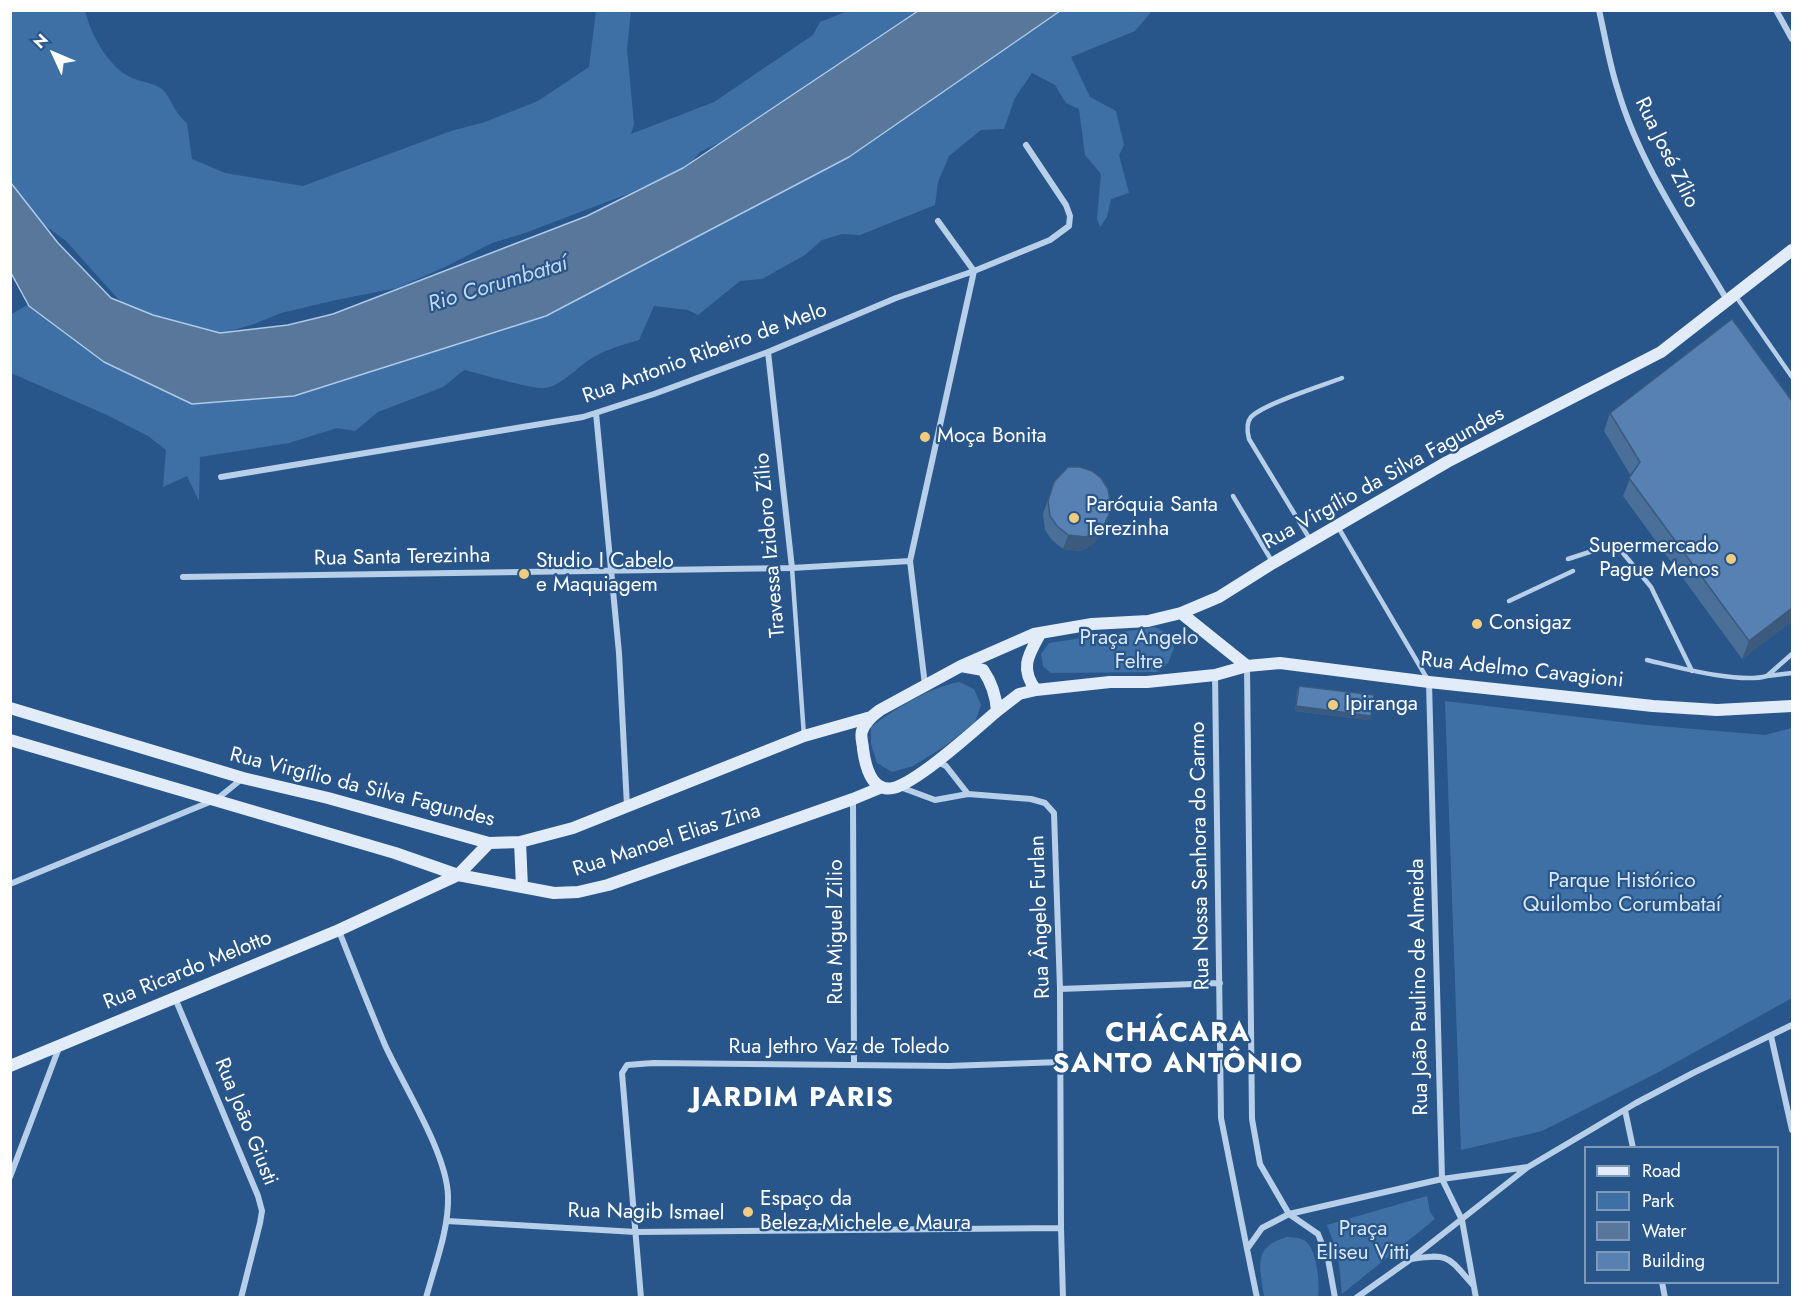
<!DOCTYPE html>
<html>
<head>
<meta charset="utf-8">
<style>
	body { margin:0 }
	#map { position:relative; width:1803px; height:1308px; overflow:hidden; background:#29568a; font-family:Jost,sans-serif }
	canvas { display:block }
	.frame { position:absolute; inset:0; border:12px solid #fff; pointer-events:none }
	.legend { position:absolute; left:1584px; top:1146px; width:195px; height:138px; box-sizing:border-box; background:#29568a; border:2px solid #7f9ab9; margin:0; padding:8px 10px; list-style:none; font-size:18px; color:#fff }
	.legend li { display:flex; align-items:center; gap:12px; height:30px }
	.legend b { width:30px; border:2px solid #7f9ab9 }
	.north { position:absolute; left:24px; top:24px; width:60px; height:60px; -webkit-text-stroke:4px #29568a; paint-order:stroke; rotate:314deg; font-size:16px; font-weight:700; line-height:24px; text-align:center; color:#fff }
	.north::after { content:''; display:block; margin:auto; width:21px; height:27px; background:#fff; clip-path:polygon(50% 0,100% 100%,50% 72%,0 100%) }
</style>
</head>
<body>
<div id="map">
<canvas width="1803" height="1308"></canvas>
<div class="frame"></div>
<ul class="legend">
<li><b style="height:8px;background:#e1ecf8"></b>Road</li>
<li><b style="height:16px;background:#3e70a6"></b>Park</li>
<li><b style="height:16px;background:#58779a"></b>Water</li>
<li><b style="height:16px;background:#5681b2"></b>Building</li>
</ul>
<div class="north">N</div>
</div>
<script>
const ctx = document.querySelector('canvas').getContext('2d');
ctx.lineJoin = 'round';
function paint(path, color) { ctx.fillStyle = color; ctx.fill(path, 'evenodd'); }
function strokePath(path, color, width, dash) { ctx.strokeStyle = color; ctx.lineWidth = width; ctx.lineCap = dash ? 'butt' : 'round'; ctx.setLineDash(dash || []); ctx.stroke(path); }
function write(font, color, halo, rows, align = 'center') {
  ctx.font = font + ' Jost,sans-serif'; ctx.lineWidth = 4.5; ctx.setLineDash([]); ctx.textBaseline = 'middle'; ctx.strokeStyle = halo; ctx.fillStyle = color; for (const [text, x, y, turn = 0] of rows) {
    ctx.save(); ctx.translate(x, y); ctx.rotate((+turn || 0) * Math.PI / 180); ctx.textAlign = isNaN(turn) ? turn : align; if (halo) ctx.strokeText(text, 0, 0); ctx.fillText(text, 0, 0); ctx.restore();
  }
}
const green = new Path2D(`
	M11,11H85C91,34 106,63 128,76C138,82 153,82 162,89C171,97 173,112 187,123L192,159L225,173L303,186L451,131L485,122L538,101L589,67L596,11H631L627,49L634,124L631,134L714,102L813,35L820,22L848,11H944L725,140L700,152L687,167L630,193L525,233L492,243L445,267L397,288L336,300L281,313L254,324L227,332H201L151,320L119,300L66,241L17,205L11,198Z
	M1033,11H1152L1135,31L1071,57L1090,97L1116,111L1124,145L1119,155L1129,193L1111,199L1107,217L1100,227L1097,218L1101,174L1085,155L1079,109L1066,103L1055,85L1032,73L1015,98L1004,129L981,130L949,156L938,182L935,205L860,235L842,234L822,240L805,255L762,279L740,281L698,315L688,310L654,306L639,340C622,345 607,349 592,358C578,366 562,386 545,388C529,389 483,374 464,370L443,387L378,412L355,431L337,428L289,443L200,457L199,501L187,476L163,487L166,450L148,436L107,415L11,373L10,315L31,303L234,379Z
	M1155,627L1168,634L1174,648L1168,663L1157,672L1051,673L1043,666L1041,654L1049,643Z
	M959,682L974,689L981,705L975,722L945,746L913,766L892,772L877,763L871,744V727C897,708 928,688 959,682Z
	M1445,701L1646,725L1765,735L1792,728V998L1657,1073L1542,1131L1461,1150Z
	M1427,1196L1430,1212L1435,1219L1342,1294L1338,1254L1327,1225Z
	M1287,1237C1295,1238 1304,1237 1309,1245C1317,1255 1320,1286 1318,1297L1264,1296C1260,1266 1252,1247 1287,1237Z`);
const water = new Path2D(`
	M918,11H1060L849,157L546,316L294,396L192,404L104,362L29,306L11,273V183L58,243L111,298L153,315L220,333L288,325L333,314L587,216L683,168Z`);
const lane = new Path2D(`
	M1735,295L1792,377
	M1233,496L1273,563
	M1338,527L1428,680
	M1311,541L1249,439C1247,431 1246,423 1251,417C1263,404 1324,385 1342,378
	M1568,559L1608,546L1618,547L1651,587L1692,671
	M792,568L804,736
	M1509,601L1573,571
	M1792,654L1767,676L1792,673
	M1647,660C1677,667 1739,684 1767,676`);
const street = new Path2D(`
	M1599,10C1605,36 1609,62 1617,87C1639,164 1687,232 1727,300
	M1776,10L1792,39
	M768,352L792,568
	M596,413L619,653L627,806
	M221,477L583,417L654,394L768,352L896,298L974,271L1050,240L1069,226L1070,216L1066,205L1026,145
	M183,577L792,568L910,561
	M1247,666L1252,1119L1260,1164L1289,1214L1442,1179L1528,1167
	M1215,675L1221,1118L1247,1249
	M1429,682L1442,1179L1462,1220L1476,1298
	M925,685L910,561L974,271L938,221
	M936,761L946,766L968,794
	M900,787L935,800L968,794L1031,799L1045,803L1054,813L1060,989L1061,1228L1063,1298
	M853,800L854,1065
	M10,884L217,799L243,778
	M339,931C354,969 369,1007 385,1045C403,1085 447,1153 448,1196C449,1230 435,1264 426,1298
	M1060,989L1220,983
	M175,998L258,1196L262,1211L260,1223L241,1298
	M1771,1036L1792,1130
	M1625,1110L1633,1148
	M10,1177L60,1045
	M447,1221L636,1232L1061,1228
	M1411,1259C1450,1253 1448,1257 1473,1285
	M1662,1282L1665,1298
	M641,1298L622,1073L627,1065L653,1063L949,1066L1060,1062
	M1257,1298L1247,1249L1262,1228L1289,1214L1318,1234L1328,1259L1335,1298
	M1356,1298L1411,1259L1528,1167L1636,1103L1693,1073L1792,1025`);
const secondary = new Path2D(`
	M1181,613L1247,666
	M961,666L1034,634L1092,624L1148,621L1181,613L1219,597L1273,563L1447,462L1661,352L1792,250
	M961,666L983,670C992,683 996,695 997,711C976,729 918,782 893,788C871,793 865,764 863,749C863,744 860,736 862,731C865,722 873,715 880,710Z
	M1036,690C1019,668 1029,654 1040,634
	M10,708L243,778L328,798L489,843L520,842L573,828L804,736L871,717
	M997,711L1019,694L1036,690L1110,682H1147L1215,675L1247,666L1280,663L1429,682L1653,706L1717,710L1792,706
	M10,740L395,853L458,875L554,893L578,892L608,885L853,799L882,787
	M520,842L522,887
	M10,1066L339,930L458,875L489,843`);
const wall = new Path2D(`
	M1792,401V621L1742,659L1623,496L1631,476L1604,431L1610,413Z
	M1054,482L1105,526L1100,536L1092,545L1081,551L1063,549L1052,540L1045,530L1043,514Z
	M1299,686L1371,716L1369,720L1295,711L1297,691Z`);
const shadedWall = new Path2D(`
	M1110,512L1100,536L1092,545L1081,551L1063,549L1068,535Z
	M1792,608V621L1742,659L1749,641Z
	M1296,706L1371,716L1369,720L1295,711Z`);
const building = new Path2D(`
	M1732,319L1792,401V608L1749,641L1629,478L1640,462L1610,413Z
	M1068,467H1080L1092,471L1101,478L1108,489L1110,500V512L1105,523L1097,532L1086,537L1068,535L1057,526L1050,516L1048,501L1054,482Z
	M1299,686L1374,695L1371,716L1296,706Z`);
const markers = [
	[925,437,6,"#f0cd7e"],
	[1074,518,6,"#f0cd7e"],
	[1731,559,6,"#f0cd7e"],
	[524,574,6,"#f0cd7e"],
	[1477,624,6,"#f0cd7e"],
	[1333,705,6,"#f0cd7e"],
	[748,1212,6,"#f0cd7e"]
];
const streetNames = [
	["Rua José Zílio",1666,153,64],
	["Rua Antonio Ribeiro de Melo",705,354,-20],
	["Rua Virgílio da Silva Fagundes",1384,479,-29],
	["Travessa Izidoro Zílio",771,545,-95],
	["Rua Santa Terezinha",402,558,-1],
	["Rua Adelmo Cavagioni",1522,671,6],
	["Rua Virgílio da Silva Fagundes",362,788,14],
	["Rua Manoel Elias Zina",667,841,-18],
	["Rua Nossa Senhora do Carmo",1201,856,-91],
	["Rua Ângelo Furlan",1041,917,-92],
	["Rua Miguel Zilio",837,932,-90],
	["Rua Ricardo Melotto",188,971,-22],
	["Rua João Paulino de Almeida",1420,987,-91],
	["Rua Jethro Vaz de Toledo",839,1048],
	["Rua João Giusti",245,1122,68],
	["Rua Nagib Ismael",646,1213,1]
];
const poiNames = [
	["Moça Bonita",937,437],
	["Paróquia Santa",1086,506],
	["Terezinha",1086,530],
	["Supermercado",1719,547,"right"],
	["Pague Menos",1719,571,"right"],
	["Studio I Cabelo",536,562],
	["e Maquiagem",536,586],
	["Consigaz",1489,624],
	["Ipiranga",1345,705],
	["Espaço da",760,1200],
	["Beleza-Michele e Maura",760,1224]
];
const parkNames = [
	["Praça Angelo",1139,639],
	["Feltre",1139,663],
	["Parque Histórico",1622,882],
	["Quilombo Corumbataí",1622,906],
	["Praça",1363,1230],
	["Eliseu Vitti",1363,1254]
];
const waterNames = [
	["Rio Corumbataí",498,285,-17]
];
const districtNames = [
	["CHÁCARA",1178,1034],
	["SANTO ANTÔNIO",1178,1065],
	["JARDIM PARIS",793,1099]
];
paint(green, '#3e70a6');
paint(water, '#58779a');
strokePath(water, '#accae9', 1.5);
strokePath(lane, '#b7cfe9', 4.5);
strokePath(street, '#b7cfe9', 6);
strokePath(secondary, '#e1ecf8', 12);
paint(wall, '#4a6f99');
paint(shadedWall, '#3c5a7d');
paint(building, '#5681b2');
strokePath(building, '#3c5a7d', 1.5);
for (const [x, y, r, color] of markers) { const dot = new Path2D(); dot.arc(x, y, r, 0, 2 * Math.PI); ctx.fillStyle = color; ctx.fill(dot); strokePath(dot, '#29568a', 2); }
write('21px', '#fff', '#29568a', streetNames);
write('21px', '#fff', '#29568a', poiNames, 'left');
write('21px', '#dbe8f7', '#29568a', parkNames);
write('italic 22px', '#c3d9f0', '#29568a', waterNames);
ctx.letterSpacing = '1.5px';
write('bold 27px', '#fff', '#29568a', districtNames);
ctx.letterSpacing = '0px';
</script>
</body>
</html>
